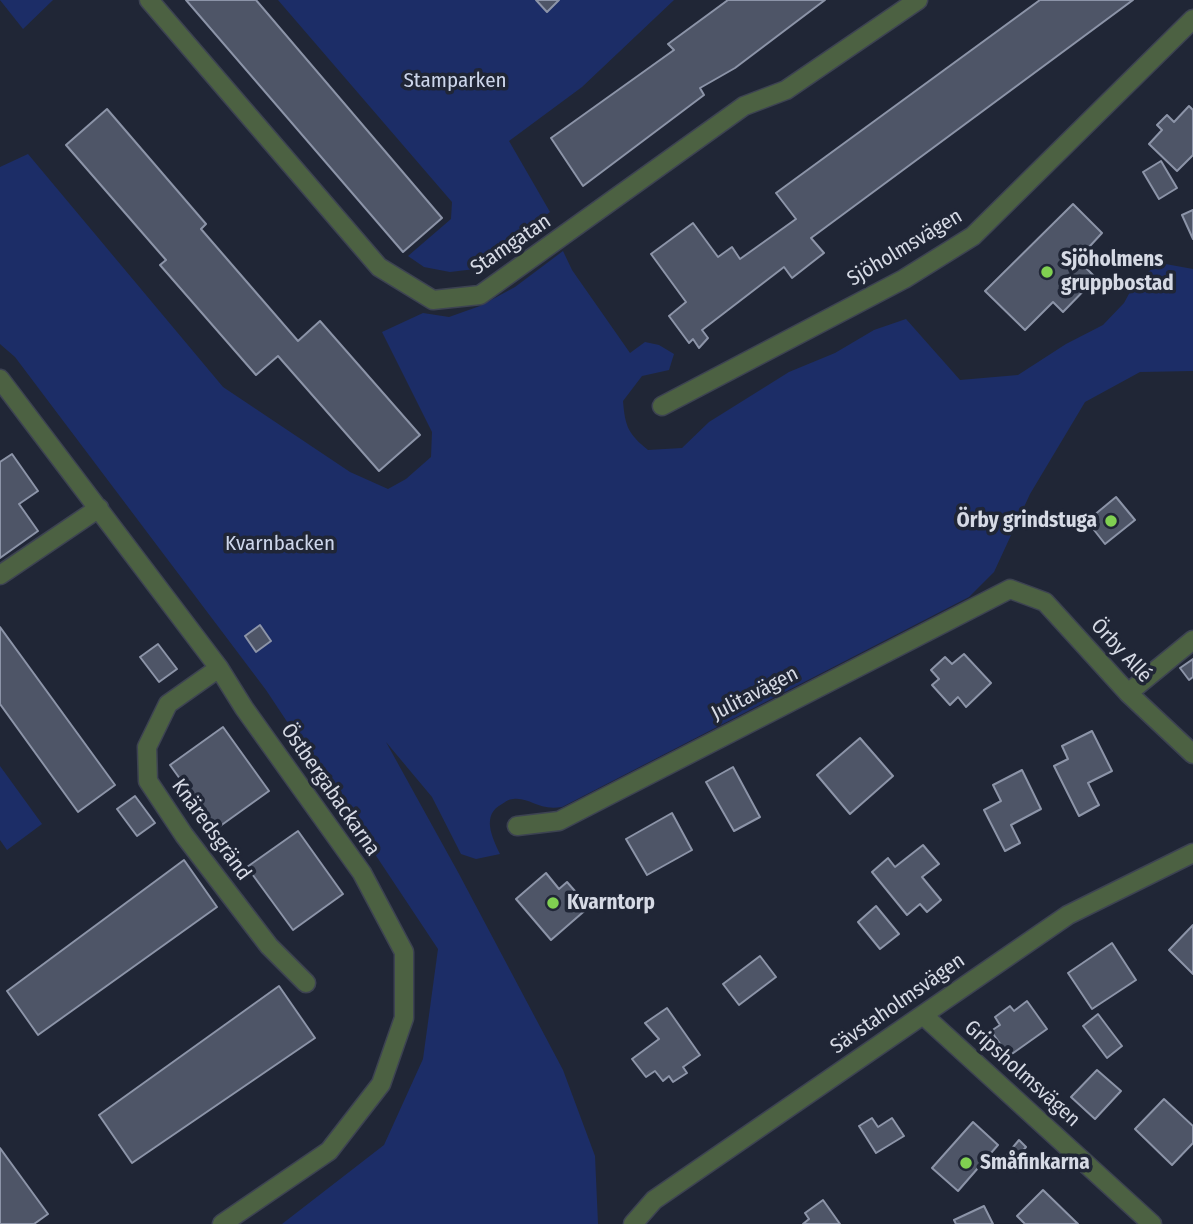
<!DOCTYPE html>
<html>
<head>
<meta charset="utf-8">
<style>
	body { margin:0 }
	canvas { display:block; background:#202636 }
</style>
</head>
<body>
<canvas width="1193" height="1224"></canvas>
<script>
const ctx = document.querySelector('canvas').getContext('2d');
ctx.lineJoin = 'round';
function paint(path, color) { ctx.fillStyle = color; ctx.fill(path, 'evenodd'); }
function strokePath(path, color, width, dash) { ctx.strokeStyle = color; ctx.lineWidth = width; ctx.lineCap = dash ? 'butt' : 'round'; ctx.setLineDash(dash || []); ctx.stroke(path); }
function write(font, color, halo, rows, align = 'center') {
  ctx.font = font + ' "Fira Sans Condensed",sans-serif'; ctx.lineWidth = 7; ctx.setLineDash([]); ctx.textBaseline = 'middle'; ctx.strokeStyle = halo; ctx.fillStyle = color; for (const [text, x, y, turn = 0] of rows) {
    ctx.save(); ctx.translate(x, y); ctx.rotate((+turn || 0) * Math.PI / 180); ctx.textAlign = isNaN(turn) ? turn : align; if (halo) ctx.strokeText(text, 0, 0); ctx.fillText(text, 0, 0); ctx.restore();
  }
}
const green = new Path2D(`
	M0,0H53L23,29Z
	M278,0H674L582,87L509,141L550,212L475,269L450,272L424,267L408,256L451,219L452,202Z
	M28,154L223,387L350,472L388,489L406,479L431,457L432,432L382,332L423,313L449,317L480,306L515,287L563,251L572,270L630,353L645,342L659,345L674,354L669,370L642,376L623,401C625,426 628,434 648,450L682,448L709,422L789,372L835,353L874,330L906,319L960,380L1018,375L1066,344L1103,325L1124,303L1136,281L1160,263L1193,269V371L1140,372L1085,402L1030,494L994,572L969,597L562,807C537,811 531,797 513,799C509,799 505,802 502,804C481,815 492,837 500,854L476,859L461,854L432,797L386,742L459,874L563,1070L595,1156L598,1224H282L384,1145L423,1059L438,949L266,690L15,357L0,344V167Z
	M0,766L42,824L7,850L0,840Z`);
const building = new Path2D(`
	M186,0H256L442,218L403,252Z
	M536,0H559L547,12Z
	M728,0H825L735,68L700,88L704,95L583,186L551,138L674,50L668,44Z
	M1040,0H1133L811,238L824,253L792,278L784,267L702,330L708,338L699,348L693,339L689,343L669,316L686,302L651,254L693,223L718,257L732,247L740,259L796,219L776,193Z
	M1189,106L1193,110V155L1177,171L1149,144L1162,130L1157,125L1167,115L1174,122Z
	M107,109L206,224L201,229L298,341L320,321L420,435L379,471L278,356L256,375L160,265L166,260L66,145Z
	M1161,161L1177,188L1159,199L1143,172Z
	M1073,204L1102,233L1090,246L1098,254L1085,267L1096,278L1063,312L1053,302L1025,330L985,291Z
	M1193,210V239L1182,215Z
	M12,454L38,491L19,504L38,531L0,558V462Z
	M1116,497L1135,520L1105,544L1087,521Z
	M260,625L271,641L256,652L245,636Z
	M0,627L115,785L78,812L0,704Z
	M158,644L177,669L159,682L140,657Z
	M964,654L991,683L966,707L958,697L950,705L932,685L939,679L931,670L945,657L952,664Z
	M1193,659V677L1189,680L1180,668Z
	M223,727L269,791L216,829L170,765Z
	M1092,731L1112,771L1088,783L1099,805L1079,816L1054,766L1068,759L1062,746Z
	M860,738L893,776L850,814L817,775Z
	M733,767L760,817L734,831L706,782Z
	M1022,770L1041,809L1011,825L1020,843L1005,851L984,810L1001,801L993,785Z
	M135,796L155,823L137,836L117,809Z
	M672,813L692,850L647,875L626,839Z
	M298,831L343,894L293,930L247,867Z
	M923,845L939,864L922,877L941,900L927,912L920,904L907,915L872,872L888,858L895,867Z
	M184,860L217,907L38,1035L7,991Z
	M546,873L559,889L567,882L589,907L551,940L516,899Z
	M876,906L899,934L880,949L858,922Z
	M1193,925V974L1169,950Z
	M1112,943L1136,980L1092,1009L1068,973Z
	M760,956L776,977L739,1005L723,984Z
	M279,986L315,1038L132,1163L99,1115Z
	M1027,1001L1047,1029L1009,1056L991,1031L1000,1025L995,1017L1010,1006L1014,1011Z
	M667,1008L700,1055L683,1067L687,1073L673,1082L669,1076L663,1081L655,1071L646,1077L632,1059L659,1039L645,1023Z
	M1098,1014L1122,1046L1107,1058L1083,1026Z
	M1097,1070L1121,1091L1095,1119L1071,1097Z
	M1164,1099L1193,1126V1143L1172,1165L1135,1129Z
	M872,1118L878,1127L892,1118L904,1136L876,1153L859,1126Z
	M973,1122L998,1145L958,1191L932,1168Z
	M1019,1140L1026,1147L1012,1164L1004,1158Z
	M0,1148L48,1214L34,1224H0Z
	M1043,1190L1078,1224H1025L1017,1216Z
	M823,1200L840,1224H803L809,1219L805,1213Z
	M984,1206L993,1224H956L954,1220Z`);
const minor = new Path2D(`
	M149,0L379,267L433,300L480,295L744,106L786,90L918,0
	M0,379L219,668L244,708L362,873L404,952V1018L381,1084L329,1151L222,1224
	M662,406L904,279L973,236L1193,19
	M0,575L99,508
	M219,668L168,704L147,747L148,781L184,835L269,946L306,983
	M1128,693L1193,640
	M517,826L559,821L1010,589L1045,602L1128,693L1193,754
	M923,1015L1152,1224
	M633,1224L654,1200L1068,915L1193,853`);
const markers = [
	[1047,272,7,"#80d051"],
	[1111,521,7,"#80d051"],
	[553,903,7,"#80d051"],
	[966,1163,7,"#80d051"]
];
const parkNames = [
	["Stamparken",455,81],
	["Kvarnbacken",280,544]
];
const streetNames = [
	["Stamgatan",511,245,-34],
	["Sjöholmsvägen",905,248,-31],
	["Örby Allé",1121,651,47],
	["Julitavägen",755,694,-27],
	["Östbergabackarna",330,790,55],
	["Knäredsgränd",211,830,54],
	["Sävstaholmsvägen",898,1004,-35],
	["Gripsholmsvägen",1022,1074,42]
];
const poiNames = [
	["Sjöholmens",1061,260],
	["gruppbostad",1061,284],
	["Örby grindstuga",1097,521,"right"],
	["Kvarntorp",567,903],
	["Småfinkarna",980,1163]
];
paint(green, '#1c2d67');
paint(building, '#4e5567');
strokePath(building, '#8c94a8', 2);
strokePath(minor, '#3d4352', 21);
strokePath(minor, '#4c6142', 18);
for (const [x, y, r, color] of markers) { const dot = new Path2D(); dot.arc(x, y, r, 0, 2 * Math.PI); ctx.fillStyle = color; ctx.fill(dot); strokePath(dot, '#202636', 2.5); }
write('21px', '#cdd6eb', '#202636', parkNames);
write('21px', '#d6dae5', '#202636', streetNames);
write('bold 21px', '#d6dae5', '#202636', poiNames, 'left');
</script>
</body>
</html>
